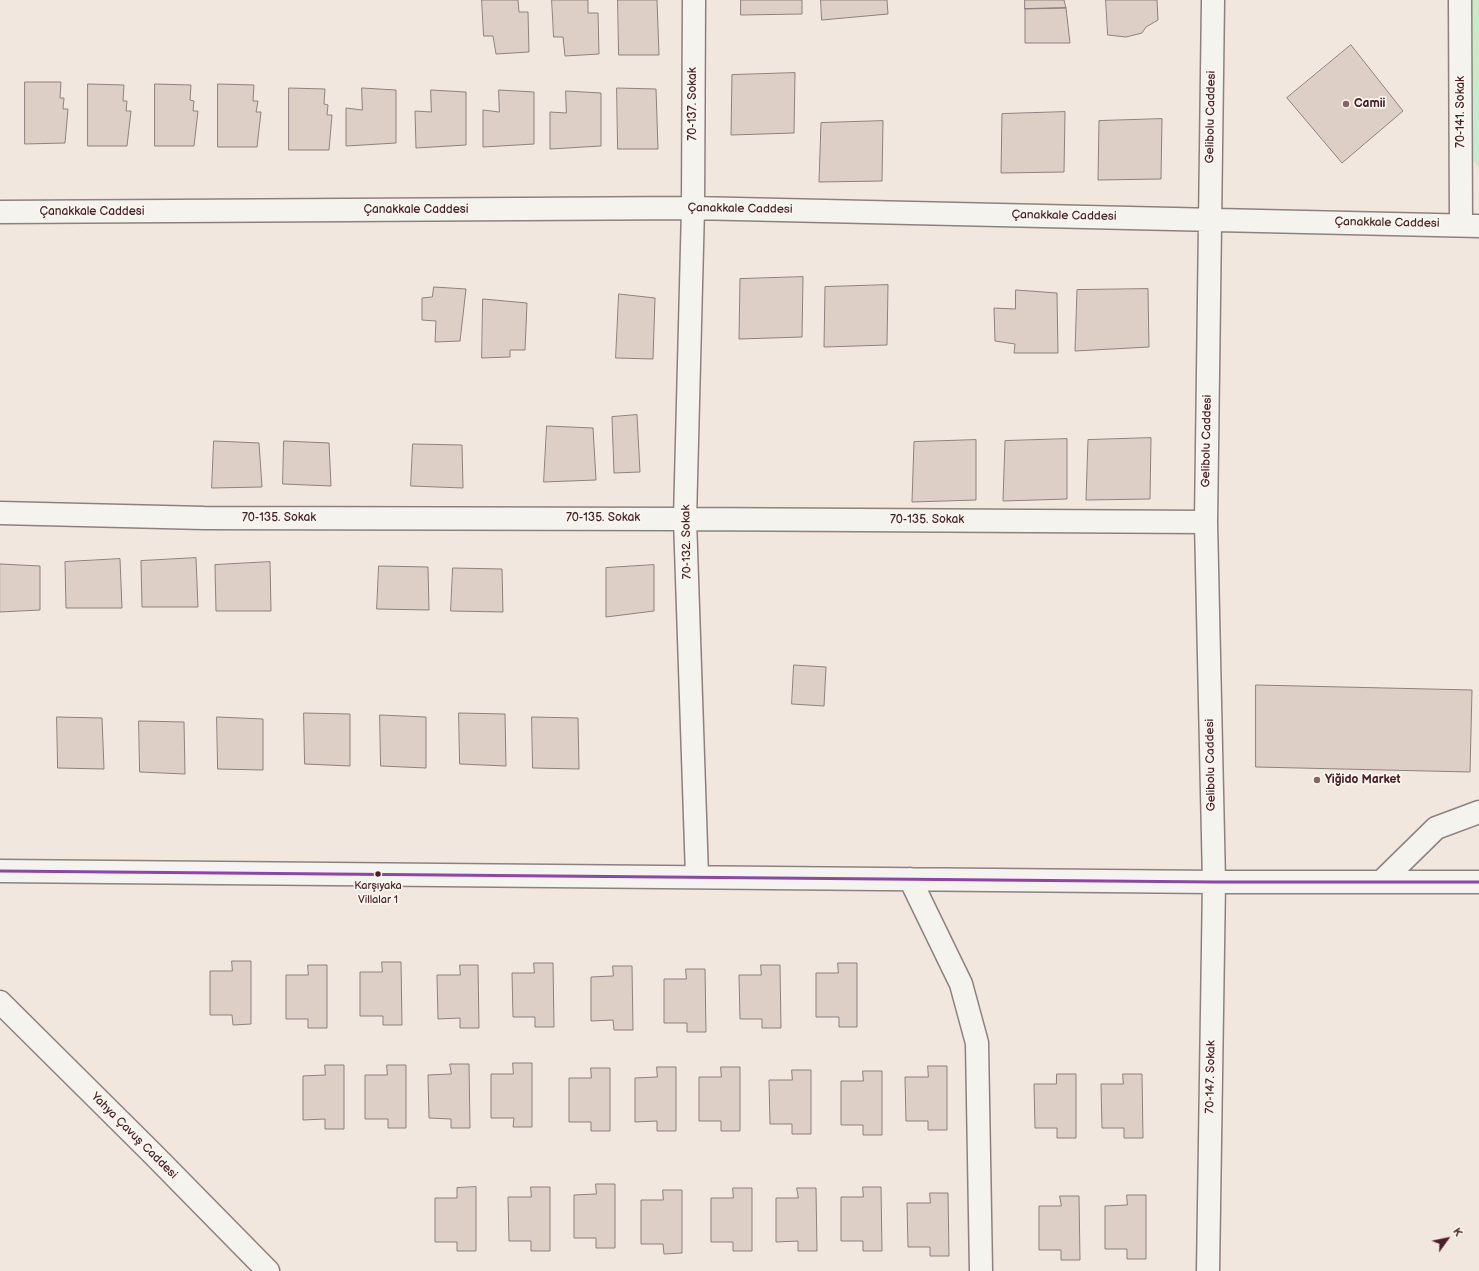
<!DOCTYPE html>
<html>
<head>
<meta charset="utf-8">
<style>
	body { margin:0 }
	#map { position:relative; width:1479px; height:1271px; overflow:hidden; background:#f1e7de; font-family:"Balsamiq Sans",sans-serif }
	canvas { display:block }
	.north { position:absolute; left:1427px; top:1219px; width:40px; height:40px; -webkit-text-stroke:3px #fbf7ec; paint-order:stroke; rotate:57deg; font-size:11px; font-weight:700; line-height:16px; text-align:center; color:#4a1f2b }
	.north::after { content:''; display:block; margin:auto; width:14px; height:18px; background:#4a1f2b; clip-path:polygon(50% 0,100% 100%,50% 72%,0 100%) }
</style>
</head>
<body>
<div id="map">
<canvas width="1479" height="1271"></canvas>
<div class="north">K</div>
</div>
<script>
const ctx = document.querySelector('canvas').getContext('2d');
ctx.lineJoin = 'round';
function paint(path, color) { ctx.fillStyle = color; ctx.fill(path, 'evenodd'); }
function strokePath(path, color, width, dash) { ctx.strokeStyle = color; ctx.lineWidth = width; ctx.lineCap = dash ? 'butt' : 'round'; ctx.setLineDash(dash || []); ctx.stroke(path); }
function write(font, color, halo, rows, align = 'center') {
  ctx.font = font + ' "Balsamiq Sans",sans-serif'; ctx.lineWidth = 3.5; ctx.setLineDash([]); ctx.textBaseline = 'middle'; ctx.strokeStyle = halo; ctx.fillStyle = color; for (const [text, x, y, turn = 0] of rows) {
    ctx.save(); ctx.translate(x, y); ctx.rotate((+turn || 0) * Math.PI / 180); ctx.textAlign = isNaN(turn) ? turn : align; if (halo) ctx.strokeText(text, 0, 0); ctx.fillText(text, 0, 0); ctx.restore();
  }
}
const green = new Path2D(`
	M1472,0H1479V169L1471,157Z`);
const building = new Path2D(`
	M482,0H518L519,12H528L529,52L496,54L493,36H484Z
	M552,0H588V13H598L599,54L565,56L563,37H554Z
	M618,0H657L659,55H619Z
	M741,0H802V14L741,15Z
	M821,0H887L888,14L822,20Z
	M1025,0H1064L1066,8L1025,9Z
	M1106,0H1157L1158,20L1146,27L1142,33L1126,37L1108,35Z
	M1066,8L1070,43H1025V9Z
	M1351,45L1403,111L1342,163L1287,98Z
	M795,73L794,133L731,135L732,75Z
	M25,82H61L60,98H64L63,109H68L65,143L25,144Z
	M88,84L124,85L123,101H127L126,111H131L127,146H88Z
	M155,84L191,85L190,100L194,101L193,111H198L194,146H155Z
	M218,84L254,85L253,101H258L256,112H261L257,147H218Z
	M289,88L325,89L324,104L328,105L327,115H332L329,150H289Z
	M362,88L396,90V143L346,146V108L362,110Z
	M617,88L656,89L658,149H618Z
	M431,90L466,92V145L416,148L415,111L431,112Z
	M499,90L534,92V144L483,147V110L499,112Z
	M566,91L601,93V146L550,149V112L566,113Z
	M1065,112L1064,172L1001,173L1002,114Z
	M1162,119L1161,179L1098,180L1099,121Z
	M883,121L882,181L819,182L821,123Z
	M803,277L802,337L739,339L740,279Z
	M888,285L887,345L824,347L825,287Z
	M434,287L466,289L460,341L435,342L436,321L422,320V298L432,297Z
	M1148,289L1149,347L1075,351L1077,290Z
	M1016,290L1057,293L1058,353H1014L1015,344L995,341L994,308L1015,309Z
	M619,294L655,298L653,359L616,358Z
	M483,299L527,303L525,350H510V357L482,358Z
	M637,415L640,472L614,473L612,417Z
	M547,426L593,428L596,480L544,482Z
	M1151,438L1150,499L1086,500L1088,440Z
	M1067,439V499L1003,501L1005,441Z
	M976,440V500L912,502L914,442Z
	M214,441L259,443L262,487L212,488Z
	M284,441L329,443L331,486L283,484Z
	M413,444L462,445L463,488L411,486Z
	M196,558L198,607H142L141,561Z
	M120,559L122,608H66L65,562Z
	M270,562L271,611H216L215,565Z
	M0,564L40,566V610L0,612Z
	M654,565V611L606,617V568Z
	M379,566L428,567L429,610L377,609Z
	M453,568L502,569L503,612L451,611Z
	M794,665L826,667L824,706L792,704Z
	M1256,685L1472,690L1470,772L1256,767Z
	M304,713L350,714V766L305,764Z
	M459,713L505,714L506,766L460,764Z
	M380,715L426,717V768L381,766Z
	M57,717L102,718L104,769L58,768Z
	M217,717L263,719V770L218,769Z
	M532,717L578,718L579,769L533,768Z
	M139,721L184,722L185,774L140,772Z
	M232,961H251V1024L233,1025L232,1015H210V971H232Z
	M382,962H401L402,1025H383V1016H360V972H382Z
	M534,963H553L554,1027H535V1017H513L512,973H534Z
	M838,963H857V1027H839V1017H816V973H838Z
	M308,965H327V1028H308V1019H286V975H308Z
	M460,965H478L479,1028H460V1018L438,1019L437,975H460Z
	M761,965H780L781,1028H762V1019H740L739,975H761Z
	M613,966H632L633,1030H614L613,1020L591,1021V977L613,976Z
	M686,969H705L706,1032H687V1023H664V979H686Z
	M513,1063H532V1127H513L514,1118H491V1074H513Z
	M450,1064H469L470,1128H451V1119L429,1118L428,1075L451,1074Z
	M325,1065H344V1129H325V1119L303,1120V1076L325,1075Z
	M387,1065H406V1128H388V1119H365V1075H387Z
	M928,1066H947V1130H928V1121H906L905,1077H928Z
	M657,1067H676V1131H657V1121L635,1122V1078L657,1077Z
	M721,1067H740V1131H721V1121H699V1077H721Z
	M591,1068H610V1131H591V1122H569V1078H591Z
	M792,1070H811V1134H792V1124H770L769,1080H792Z
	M863,1071H882V1135H863V1125H841V1081H863Z
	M1057,1074H1076V1138H1057V1128H1035L1034,1084H1056Z
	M1123,1074H1142L1143,1138H1124V1128H1102L1101,1084H1123Z
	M596,1184H615V1248H596V1238H574V1195L596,1194Z
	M476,1187V1251H457V1242H435V1198H457V1188Z
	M531,1187H550V1251H531V1241H509L508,1197H531Z
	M863,1187H881L882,1251H863V1241H841V1197H863Z
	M733,1188H752V1251H733V1242H711V1198H733Z
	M797,1188H816L817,1251H798V1241L776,1242V1198H798Z
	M663,1190H682V1253L664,1254L663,1244H641V1200H663Z
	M930,1193H948L949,1256H930V1247H908L907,1203H930Z
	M1127,1195H1146V1259H1127V1249H1105V1206L1127,1205Z
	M1060,1196H1079L1080,1260H1061V1250H1039V1206H1061Z`);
const minor = new Path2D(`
	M694,0L693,208L685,519L697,876
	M1460,0L1461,225
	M0,212L693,208L1479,226
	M0,513L204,518L685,519L1206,522
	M0,871L1214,882H1479
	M910,879L961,984L977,1043L981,1271
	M1381,882L1436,828L1479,812
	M0,1002L151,1152L268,1271
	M1208,1271L1214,882L1206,522L1213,0`);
const bus1 = new Path2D(`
	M0,871L1214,882H1479`);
const markers = [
	[1346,104,4,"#84656a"],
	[1317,780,4,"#84656a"],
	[378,874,3.5,"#4a1f2b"]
];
const busNames = [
	["Karşıyaka",378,886],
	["Villalar 1",378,900]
];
const streetNames = [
	["70-137. Sokak",693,104,-90],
	["70-141. Sokak",1461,112,-90],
	["Gelibolu Caddesi",1211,117,-89],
	["Çanakkale Caddesi",740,209,1],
	["Çanakkale Caddesi",416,210],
	["Çanakkale Caddesi",92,212],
	["Çanakkale Caddesi",1064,216,1],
	["Çanakkale Caddesi",1387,223,1],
	["Gelibolu Caddesi",1207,441,-89],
	["70-135. Sokak",279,518],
	["70-135. Sokak",603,518],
	["70-135. Sokak",927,520],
	["70-132. Sokak",687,542,-91],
	["Gelibolu Caddesi",1211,765,-91],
	["70-147. Sokak",1211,1077,-89],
	["Yahya Çavuş Caddesi",134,1136,45]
];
const poiNames = [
	["Camii",1354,104],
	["Yiğido Market",1325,780]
];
paint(green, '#caebc9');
paint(building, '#decfc6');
strokePath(building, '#8d817f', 1);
strokePath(minor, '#8d817f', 25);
strokePath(minor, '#f5f3ee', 22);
strokePath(bus1, '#8e44ad', 3);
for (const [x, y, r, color] of markers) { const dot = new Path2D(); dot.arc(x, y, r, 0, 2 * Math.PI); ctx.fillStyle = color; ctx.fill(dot); strokePath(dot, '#fbf7ec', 1.5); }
write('11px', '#4a1f2b', '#fbf7ec', busNames);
write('12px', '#4a1f2b', '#fbf7ec', streetNames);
write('bold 12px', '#4a1f2b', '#fbf7ec', poiNames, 'left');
</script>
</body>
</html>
